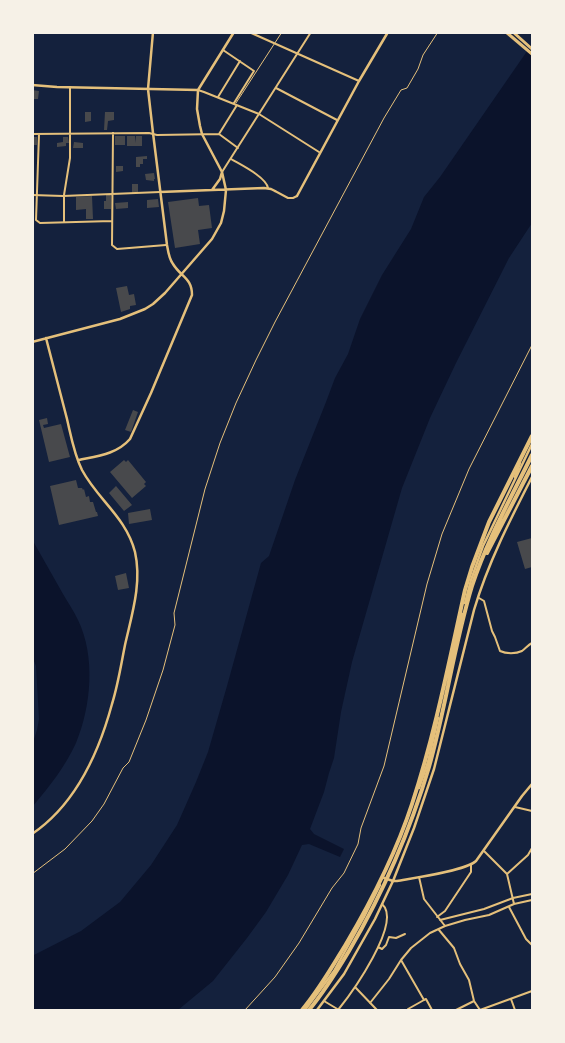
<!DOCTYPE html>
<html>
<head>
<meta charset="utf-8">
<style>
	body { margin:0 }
	#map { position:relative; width:565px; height:1043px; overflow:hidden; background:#14213d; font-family:Raleway,sans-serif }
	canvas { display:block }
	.frame { position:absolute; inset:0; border:34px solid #f6f1e7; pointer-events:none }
</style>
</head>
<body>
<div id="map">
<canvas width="565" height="1043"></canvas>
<div class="frame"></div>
</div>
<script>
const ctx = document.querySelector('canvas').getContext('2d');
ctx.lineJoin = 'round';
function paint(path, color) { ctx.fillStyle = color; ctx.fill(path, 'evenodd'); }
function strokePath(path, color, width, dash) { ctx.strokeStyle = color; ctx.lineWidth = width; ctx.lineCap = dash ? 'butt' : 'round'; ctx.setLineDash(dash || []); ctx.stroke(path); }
const water = new Path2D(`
	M532,44V223L509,258L456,363L430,418L402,488L352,662L341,712L334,758L329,773L324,792L310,829L314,834L344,849L340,857L309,844L302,845L288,875L266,912L247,938L213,981L178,1010H33L32,956L81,931L120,902L151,865L177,825L196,782L208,752L227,686L261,563L269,556L295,480L326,402L335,378L348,354L360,319L382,275L411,229L424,197L440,177Z
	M33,541C43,559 53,576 63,594C68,603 74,611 78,620C96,657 91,707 76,743C65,767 49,787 33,806V742L37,730L39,719L36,666L32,656Z`);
const building = new Path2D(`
	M32,90L39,91L38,99H32Z
	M85,112H91V121L85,122Z
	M105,112H114V120L108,121L107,130H104Z
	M115,136H125V145H115Z
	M127,136H135L136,143V136H142V146H127Z
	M32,137H37V145H32Z
	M63,137H68L69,143H66V146L57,147V143L63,142Z
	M74,142L83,143V148H73Z
	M147,156V159H143V164H140V167H136V157Z
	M116,166H123V171L116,172Z
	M154,173L155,179H154V181L146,180L145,174Z
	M132,184H138V193H132Z
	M106,195H110L111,196V209H104V201H106Z
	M92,196L93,219H86V209L76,210V197Z
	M198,198L199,206L209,205L212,228L198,230L200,244L175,248L168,202Z
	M158,199L159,207L147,208V200Z
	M128,202V208L116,209L115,203Z
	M127,286L129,295L134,294L136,305L130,306V309L121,312L116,288Z
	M133,410L138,412L131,432L125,430Z
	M47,418L48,424L43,425L44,428L61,424L70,457L49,462L39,420Z
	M124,460L126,462L128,460L146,482L144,484L146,486L132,498L110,472Z
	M76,480L78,488H82L83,490L84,489L86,497L89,496L90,502H93L96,512H97L98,516L59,525L50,486Z
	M116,486L132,505L124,511L109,493Z
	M150,509L152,520L129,524L128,513Z
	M532,538V567L525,569L517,542Z
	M126,573L129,588L118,590L115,576Z`);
const path = new Path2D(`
	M32,874L65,849L92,821L104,804L123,768L129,762L146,720L163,670L175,625L174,613L205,489L220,443L236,403L256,360L275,322L384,118L401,90L407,88L418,69L423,55L438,32
	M245,1010L275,977L299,943L332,888L344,873L358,844L361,828L384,766L427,584L442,534L469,469L532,345`);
const pedestrian = new Path2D(`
	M236,103L282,32`);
const minor = new Path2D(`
	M249,32L359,81
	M223,50L254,71L234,103
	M276,88L337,120
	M198,90L204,92L259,114L319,152
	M218,97L240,61
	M237,105L219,134L238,148
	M113,133L112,245L117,249L166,245
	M32,134L149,133L157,135L219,134
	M39,134L36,220L40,223L112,221
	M231,159C241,165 266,177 268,188
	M222,172L311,32
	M275,191L288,198H293L297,196
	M32,195L63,196L160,192
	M64,222V195L70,158V87
	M479,598L484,601L492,631L495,637L500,651C506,654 516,654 522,651C526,648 528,645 532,643
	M515,807L532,811
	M484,851L507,874L514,904
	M507,874L528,855L532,848
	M419,877L424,899L445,926
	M509,907L526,939L532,945
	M437,917L445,911L471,872V865
	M440,920L484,909L513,898L532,894
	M439,930L454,948L460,964L469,980L474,1001L480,1010
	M378,947L382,949L386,945L389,937L396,938L405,934
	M401,960L424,1000L426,999L432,1010
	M355,987L377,1010
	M511,999L515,1010
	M324,1001L339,1010
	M370,1003L389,979L401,960L411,948L430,933L445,926L465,920L489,915L514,904L532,900
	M338,1010C351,994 403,922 382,904
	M408,1010V1009L424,1000
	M456,1010L474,1001
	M480,1010L532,991`);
const tertiary = new Path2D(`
	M32,85L57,87L198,90
	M212,190L220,179L222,172
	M160,192L264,188L271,189L275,191
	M297,196L359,81L388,32
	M32,342L120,319L145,309L153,304L165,293L212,239L221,223L224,211L226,190L222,172L202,134L200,126L197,109L198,90L234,32
	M79,460C98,456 117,454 130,439L151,393L192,295C192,278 181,277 173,264C169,259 168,251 167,245L153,133L148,89L153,32
	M515,477L520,463
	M32,834C75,805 99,752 112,704C118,685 121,665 125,645C132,614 142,583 135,552C126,517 98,500 82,470C74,454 71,436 67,419C60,392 53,365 46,338
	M384,878L393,881H397C414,878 465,871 476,861L522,796L532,784`);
const secondary = new Path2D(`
	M465,603L471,580L483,546L532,444
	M457,637L462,614
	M419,788L428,762L438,718
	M305,1010L334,971L364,917L380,885
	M317,1010L344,974L375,919L393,881L414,828L434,769L474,610C488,563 510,520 532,477`);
const primary = new Path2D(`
	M506,32L532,54
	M513,32L532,49`);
const motorway = new Path2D(`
	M487,553L532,466
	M302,1010C319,990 332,967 346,944C372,900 396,853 412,804C435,734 449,662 465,590L472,567L489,522L532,436
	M309,1010C324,992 337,971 349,951C383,893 410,831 429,767C446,707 454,645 472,586C487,540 511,498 532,455`);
paint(water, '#0b132b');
paint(building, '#48494c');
strokePath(path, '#e5c07b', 1);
strokePath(pedestrian, '#e5c07b', 1);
strokePath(minor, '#e5c07b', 2);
strokePath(tertiary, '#e5c07b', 2.5);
strokePath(secondary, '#e5c07b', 2.5);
strokePath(primary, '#e5c07b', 3);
strokePath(motorway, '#e5c07b', 4);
</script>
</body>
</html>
